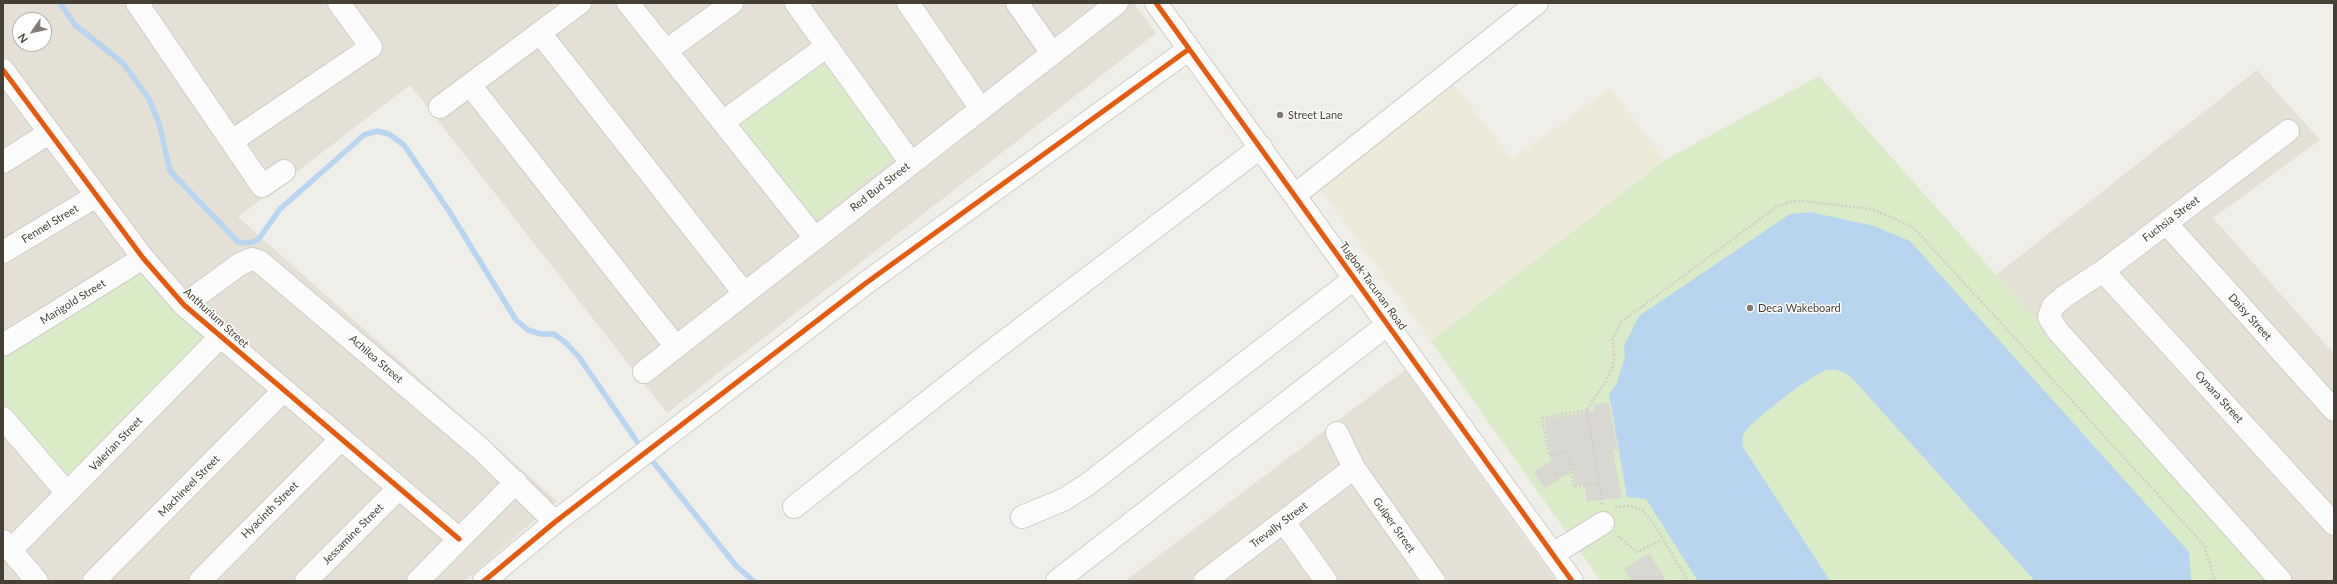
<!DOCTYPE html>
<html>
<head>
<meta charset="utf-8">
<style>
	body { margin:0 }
	#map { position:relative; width:2337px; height:584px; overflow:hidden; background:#f0eee8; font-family:Lato,sans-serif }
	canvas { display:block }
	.frame { position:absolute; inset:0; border:4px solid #464034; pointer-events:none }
	.north { position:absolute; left:12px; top:12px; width:40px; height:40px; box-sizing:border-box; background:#fff; border:1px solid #b5b3ae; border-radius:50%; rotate:236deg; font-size:11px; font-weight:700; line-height:16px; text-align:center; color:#464034 }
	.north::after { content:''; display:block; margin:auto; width:14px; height:18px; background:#827d73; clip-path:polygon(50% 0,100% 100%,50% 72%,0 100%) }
</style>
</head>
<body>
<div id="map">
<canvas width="2337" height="584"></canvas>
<div class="frame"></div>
<div class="north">N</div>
</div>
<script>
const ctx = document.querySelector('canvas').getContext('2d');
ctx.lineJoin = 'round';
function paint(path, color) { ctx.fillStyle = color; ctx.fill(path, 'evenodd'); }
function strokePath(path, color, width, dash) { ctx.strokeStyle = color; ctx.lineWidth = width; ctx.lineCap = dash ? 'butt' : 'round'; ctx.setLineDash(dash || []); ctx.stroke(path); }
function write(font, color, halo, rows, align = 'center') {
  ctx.font = font + ' Lato,sans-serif'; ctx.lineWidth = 3; ctx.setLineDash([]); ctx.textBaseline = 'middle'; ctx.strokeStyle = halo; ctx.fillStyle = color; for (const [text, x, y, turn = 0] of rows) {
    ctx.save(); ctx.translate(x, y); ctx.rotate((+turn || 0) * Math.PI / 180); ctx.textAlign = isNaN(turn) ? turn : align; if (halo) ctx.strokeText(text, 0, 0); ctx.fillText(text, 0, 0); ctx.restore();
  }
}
const residential = new Path2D(`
	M3,3H1134L1156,33L667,413L410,85L238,217L557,501L465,581H3ZM20,20H44V44H20Z
	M2257,70L2320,140L2213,218L2334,354V581H2269L1996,275Z
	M1405,370L1556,581H1125Z`);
const education = new Path2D(`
	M1452,82L1512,159L1610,88L1665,160L1431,341L1320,189Z`);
const green = new Path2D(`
	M824,61L895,158L814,221L738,125Z
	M1819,76L2269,581H1601L1431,341L1665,160Z
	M139,272L159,297L203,338L68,477L3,401V358Z`);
const water = new Path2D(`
	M1811,212L1874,226L1910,241L2189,552L2191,581H2035L1852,378C1844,372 1838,368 1827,370C1815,372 1748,423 1743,435C1742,438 1743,444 1743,447L1830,581H1698L1646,499L1627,497L1609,394L1617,383L1625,356L1624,346L1639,316L1790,214Z`);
const stream = new Path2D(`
	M60,3L75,25L123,63L149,99L159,123L170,171L238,242L249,243L258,240L280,209L364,135L377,131L389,134L404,145L451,214L516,320L528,330L541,334H554L566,343L579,357L638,443
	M654,463L737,567L754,581`);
const building = new Path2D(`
	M1608,403L1617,449H1612L1621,497L1587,501L1585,483L1576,485L1573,469L1545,488L1534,472L1552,461L1545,420L1595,411L1594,406Z
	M1649,554L1666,581H1633L1625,569Z`);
const path = new Path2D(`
	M1587,410L1542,418L1549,455L1568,451L1574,487L1600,483
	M1555,475L1572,473
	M1602,504L1587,410C1601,385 1620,371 1612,340L1621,322L1775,208L1789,202L1803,201L1872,209L1913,227L2204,545L2215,581
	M1615,507L1633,506L1643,511L1654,524L1688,581
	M1618,536L1637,552L1661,540`);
const minor = new Path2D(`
	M137,3L262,186L284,171
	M628,3L815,238
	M796,3L911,163
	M908,3L981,109
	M1017,3L1052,53
	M1156,3L1572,581
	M540,33L744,293
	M666,51L732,3
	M3,70L143,258L184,305L459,539
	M470,85L676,347
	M440,107L580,3
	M723,122L827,46
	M232,141L371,47L339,3
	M3,162L49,133
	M1295,195L1537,3
	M2166,223L2334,410
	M3,252L96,196
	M2103,271L2334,524
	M184,305L240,264L252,259L259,261L481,449L555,522
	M3,345L143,258
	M644,372L1117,3
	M3,418L67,493
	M1337,433L1354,468L1434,581
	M794,507L996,348L1261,147
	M1022,517L1065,499L1088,484L1355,278
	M1284,522L1326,581
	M3,541L37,581
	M11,550L221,336
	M1553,554L1603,523
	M94,581L284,390
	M200,581L341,439
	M306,581L399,488
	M418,581L516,482
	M484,581L555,522L866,283L1189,49
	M1057,581L1388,324
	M1205,581L1354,468
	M2281,581L2057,330L2049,317L2053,306L2065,296L2103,271L2288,131`);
const cycleway = new Path2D(`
	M1156,3L1572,581
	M3,70L143,258L184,305L459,539
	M484,581L555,522L866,283L1189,49`);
const markers = [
	[1280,115,4,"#827d73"],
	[1750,308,4,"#827d73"]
];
const poiNames = [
	["Street Lane",1288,115],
	["Deca Wakeboard",1758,308]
];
const streetNames = [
	["Red Bud Street",880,187,-38],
	["Fuchsia Street",2171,219,-37],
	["Fennel Street",50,224,-31],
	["Tugbok-Tacunan Road",1373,286,54],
	["Marigold Street",73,302,-32],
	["Daisy Street",2250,317,48],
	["Anthurium Street",216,318,42],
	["Achilea Street",376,359,41],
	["Cynara Street",2219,397,48],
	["Valerian Street",116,444,-46],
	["Machineel Street",189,486,-45],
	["Hyacinth Street",270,510,-45],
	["Trevally Street",1279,525,-37],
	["Gulper Street",1394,525,55],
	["Jessamine Street",353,534,-45]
];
paint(residential, '#e4e0d5');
paint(education, '#eeeada');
paint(green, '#daebc7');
paint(water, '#b7d4f0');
strokePath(stream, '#b7d4f0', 5.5);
paint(building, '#d9d7d1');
strokePath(building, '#d8d5ce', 1);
strokePath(minor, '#ceccc6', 24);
strokePath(path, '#d1cec9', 2.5, [2, 2]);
strokePath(minor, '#fdfcfc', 22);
strokePath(cycleway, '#e8590c', 5);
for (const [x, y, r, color] of markers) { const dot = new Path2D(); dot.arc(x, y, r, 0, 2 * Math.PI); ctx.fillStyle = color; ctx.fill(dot); strokePath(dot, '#fff', 1.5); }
write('11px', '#464034', '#fff', poiNames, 'left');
write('11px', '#464034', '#fff', streetNames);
</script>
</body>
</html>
